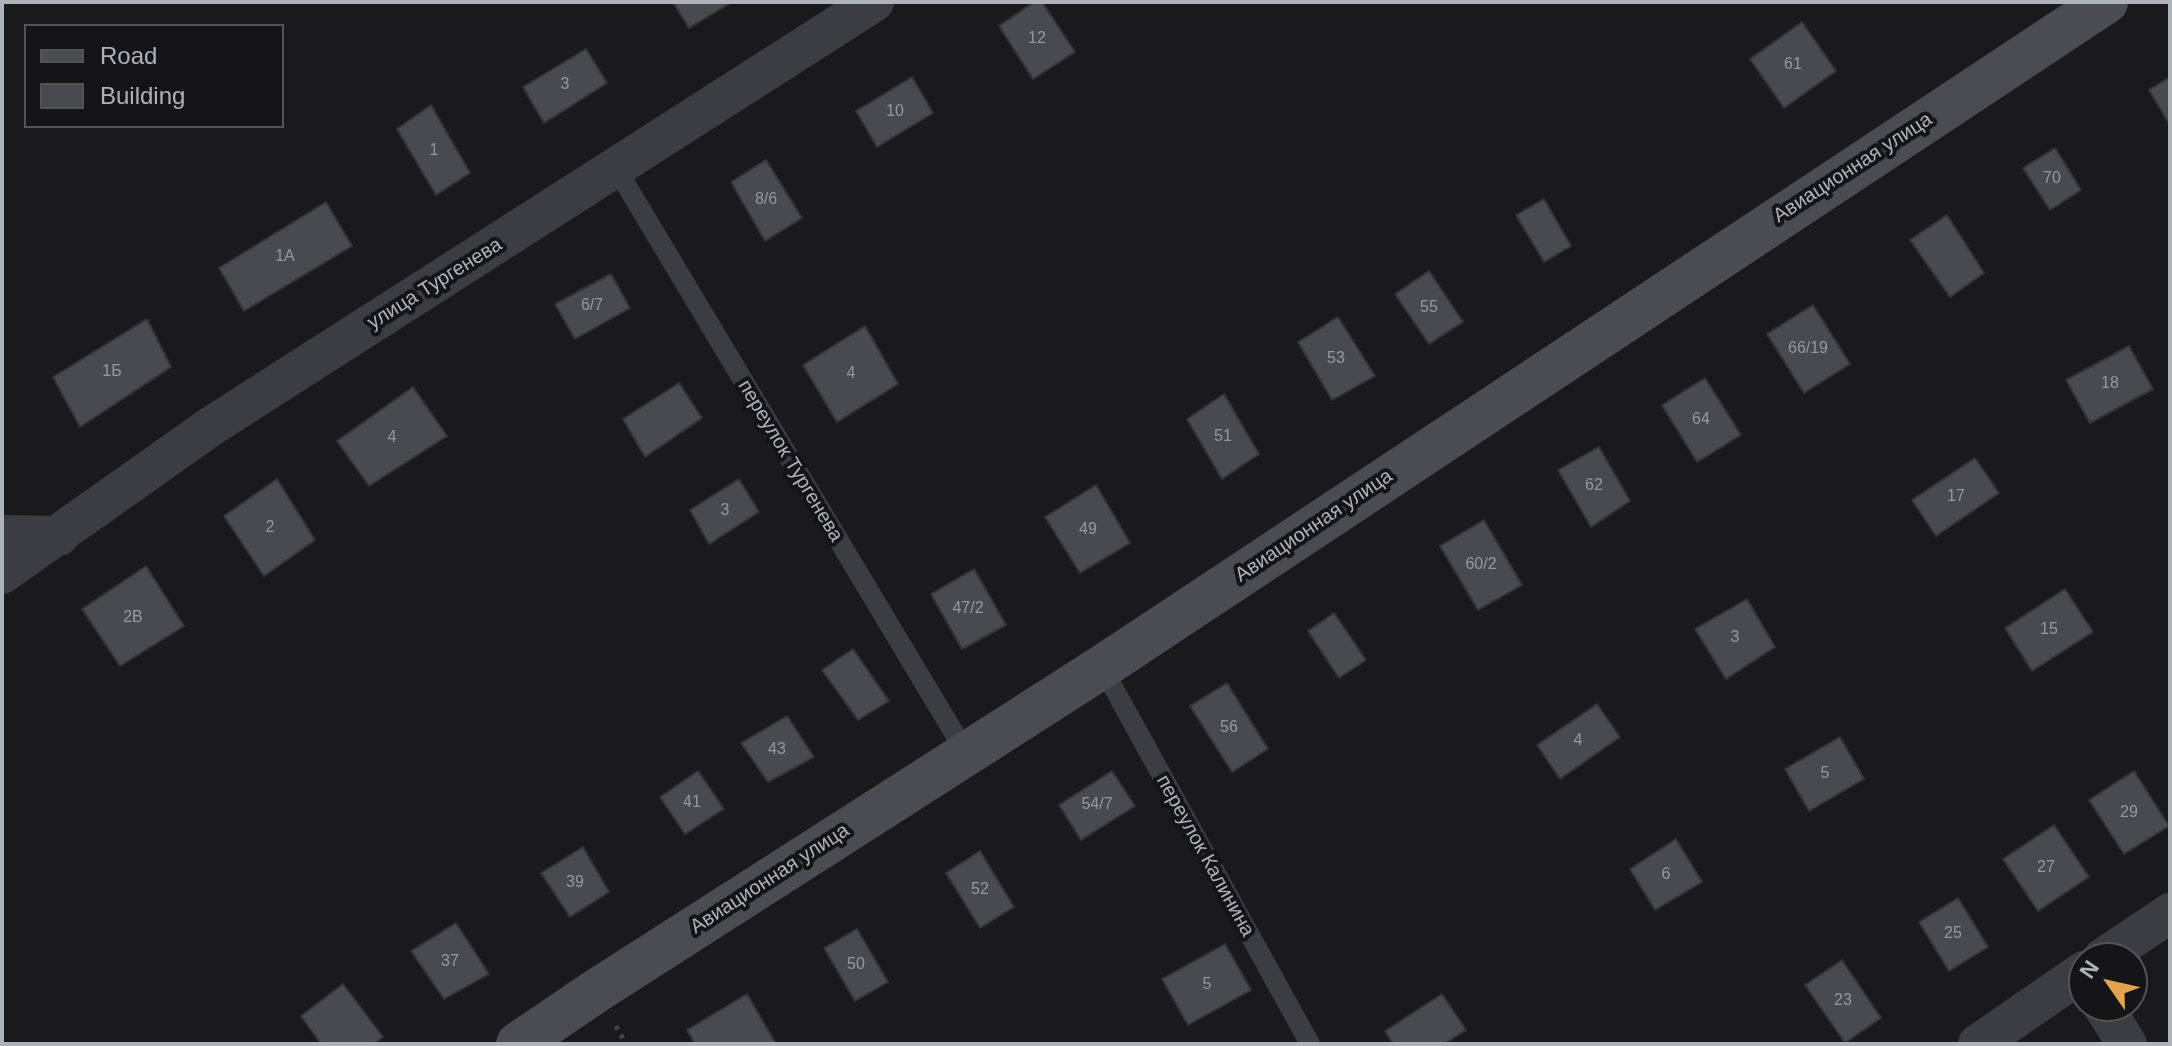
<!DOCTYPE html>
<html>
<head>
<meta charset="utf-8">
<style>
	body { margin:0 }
	#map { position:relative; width:2172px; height:1046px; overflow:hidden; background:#1a1a1c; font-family:Helvetica,sans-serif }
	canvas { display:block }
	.frame { position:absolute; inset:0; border:4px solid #aeb3ba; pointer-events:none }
	.legend { position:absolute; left:24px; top:24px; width:260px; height:104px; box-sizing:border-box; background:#151517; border:2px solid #525458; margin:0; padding:10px 14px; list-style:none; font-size:24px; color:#aeb3ba }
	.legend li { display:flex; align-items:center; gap:16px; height:40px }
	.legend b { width:40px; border:2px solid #525458 }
	.north { position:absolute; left:2068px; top:942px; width:80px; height:80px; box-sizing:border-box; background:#151517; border:2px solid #525458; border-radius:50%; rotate:304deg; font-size:22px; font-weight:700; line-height:32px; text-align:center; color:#aeb3ba }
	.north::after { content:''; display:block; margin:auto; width:28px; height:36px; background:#e0a54e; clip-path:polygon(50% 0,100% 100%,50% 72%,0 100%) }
</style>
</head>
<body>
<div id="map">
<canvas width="2172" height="1046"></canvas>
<div class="frame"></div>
<ul class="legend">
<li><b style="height:10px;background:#4a4c51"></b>Road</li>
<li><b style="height:22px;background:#494a4e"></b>Building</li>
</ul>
<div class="north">N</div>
</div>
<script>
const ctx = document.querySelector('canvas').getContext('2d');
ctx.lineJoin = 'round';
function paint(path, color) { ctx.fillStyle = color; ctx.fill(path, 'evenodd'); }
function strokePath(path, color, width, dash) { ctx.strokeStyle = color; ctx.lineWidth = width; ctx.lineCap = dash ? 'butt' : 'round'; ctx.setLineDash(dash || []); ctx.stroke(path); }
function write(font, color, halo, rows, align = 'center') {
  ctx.font = font + ' Helvetica,sans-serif'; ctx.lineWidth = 8; ctx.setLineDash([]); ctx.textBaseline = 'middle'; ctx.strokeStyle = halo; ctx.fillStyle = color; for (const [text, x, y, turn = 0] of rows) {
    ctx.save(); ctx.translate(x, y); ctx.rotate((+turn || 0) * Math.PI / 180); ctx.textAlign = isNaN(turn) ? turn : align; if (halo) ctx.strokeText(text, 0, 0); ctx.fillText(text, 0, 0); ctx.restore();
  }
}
const building = new Path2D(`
	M673,2H732L689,28Z
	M1034,2H1042L1075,52L1033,79L999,26Z
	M1802,22L1836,71L1784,108L1750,59Z
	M586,49L607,83L544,123L523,87Z
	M912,77L933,113L877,147L856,111Z
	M2170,77V125L2149,90Z
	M431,105L470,173L436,195L397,129Z
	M2055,148L2081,190L2050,210L2023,168Z
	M766,160L802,218L765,241L731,182Z
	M1544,199L1571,246L1544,262L1516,215Z
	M326,202L352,246L244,311L219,268Z
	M1947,215L1984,273L1950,297L1910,240Z
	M1429,271L1463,322L1429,344L1395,294Z
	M611,274L630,308L575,339L555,304Z
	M1813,305L1850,364L1804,393L1767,334Z
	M1338,317L1375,376L1332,400L1298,342Z
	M147,319L171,367L80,427L53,377Z
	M865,326L898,384L837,422L803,365Z
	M2129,346L2153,389L2090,423L2066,380Z
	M1705,378L1741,435L1697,462L1662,405Z
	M679,383L702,418L645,457L623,419Z
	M413,387L447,436L369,486L337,441Z
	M1224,394L1259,454L1222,479L1187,419Z
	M1599,447L1630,501L1591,527L1558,470Z
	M1975,458L1999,493L1936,536L1912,500Z
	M277,479L315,540L264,576L224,516Z
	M739,479L759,512L709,544L690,510Z
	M1096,485L1130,543L1080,573L1045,517Z
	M1484,520L1522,585L1478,610L1440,546Z
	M146,566L184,626L120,666L82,609Z
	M974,569L1006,625L962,649L931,594Z
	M2065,589L2093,632L2032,671L2005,628Z
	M1747,599L1775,647L1726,679L1695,629Z
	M1334,613L1366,660L1339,678L1308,631Z
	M853,649L889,701L858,720L822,670Z
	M1227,683L1268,749L1232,772L1190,706Z
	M1597,704L1620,737L1560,779L1537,745Z
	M787,716L814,757L768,782L741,743Z
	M1840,737L1864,779L1809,811L1785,769Z
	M698,771L724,809L685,834L660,797Z
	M1112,771L1135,806L1081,840L1059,805Z
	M2134,771L2169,826L2124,854L2089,800Z
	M2054,825L2089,877L2038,911L2003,859Z
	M1676,839L1702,882L1655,910L1630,869Z
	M583,847L609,892L570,917L541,873Z
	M980,851L1014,907L980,928L946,873Z
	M1958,898L1988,947L1949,971L1919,922Z
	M456,923L489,974L444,999L411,951Z
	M857,929L888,982L855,1001L824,948Z
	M1225,944L1251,990L1188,1025L1162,979Z
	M1842,960L1881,1018L1845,1043L1805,985Z
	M343,984L383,1037L374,1044H321L301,1016Z
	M747,994L776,1044H695L687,1030Z
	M1442,994L1466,1030L1444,1044H1393L1385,1031Z`);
const path = new Path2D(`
	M616,1026L626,1044`);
const service = new Path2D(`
	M616,168L966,753
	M1102,667L1310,1044`);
const minor = new Path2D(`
	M2,535L59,536
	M2,574L213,425L874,2
	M2103,958L2170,913
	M2103,1006L2127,1044
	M1978,1044L2084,971`);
const secondary = new Path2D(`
	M518,1044L596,991L1102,667L2106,2`);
const numberNames = [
	["12",1037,39],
	["61",1793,65],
	["3",565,85],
	["10",895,112],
	["1",434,151],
	["70",2052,179],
	["8/6",766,200],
	["1А",285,257],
	["6/7",592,306],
	["55",1429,308],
	["66/19",1808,349],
	["53",1336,359],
	["1Б",112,372],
	["4",851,374],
	["18",2110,384],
	["64",1701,420],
	["51",1223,437],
	["4",392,438],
	["62",1594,486],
	["17",1956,497],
	["3",725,511],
	["2",270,528],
	["49",1088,530],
	["60/2",1481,565],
	["47/2",968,609],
	["2В",133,618],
	["15",2049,630],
	["3",1735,638],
	["56",1229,728],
	["4",1578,741],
	["43",777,750],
	["5",1825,774],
	["41",692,803],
	["54/7",1097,805],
	["29",2129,813],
	["27",2046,868],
	["6",1666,875],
	["39",575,883],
	["52",980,890],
	["25",1953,934],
	["37",450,962],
	["50",856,965],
	["5",1207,985],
	["23",1843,1001]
];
const streetNames = [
	["Авиационная улица",1853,168,-33],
	["улица Тургенева",435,284,-32],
	["переулок Тургенева",790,461,59],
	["Авиационная улица",1314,526,-34],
	["переулок Калинина",1205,856,61],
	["Авиационная улица",770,879,-33]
];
paint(building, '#494a4e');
strokePath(building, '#343538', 2);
strokePath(path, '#424448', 5, [4, 6]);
strokePath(service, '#3c3d41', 20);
strokePath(minor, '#3c3d41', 40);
strokePath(secondary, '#4a4c51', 44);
write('16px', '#95999f', null, numberNames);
write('20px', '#aeb3ba', '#151517', streetNames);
</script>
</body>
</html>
